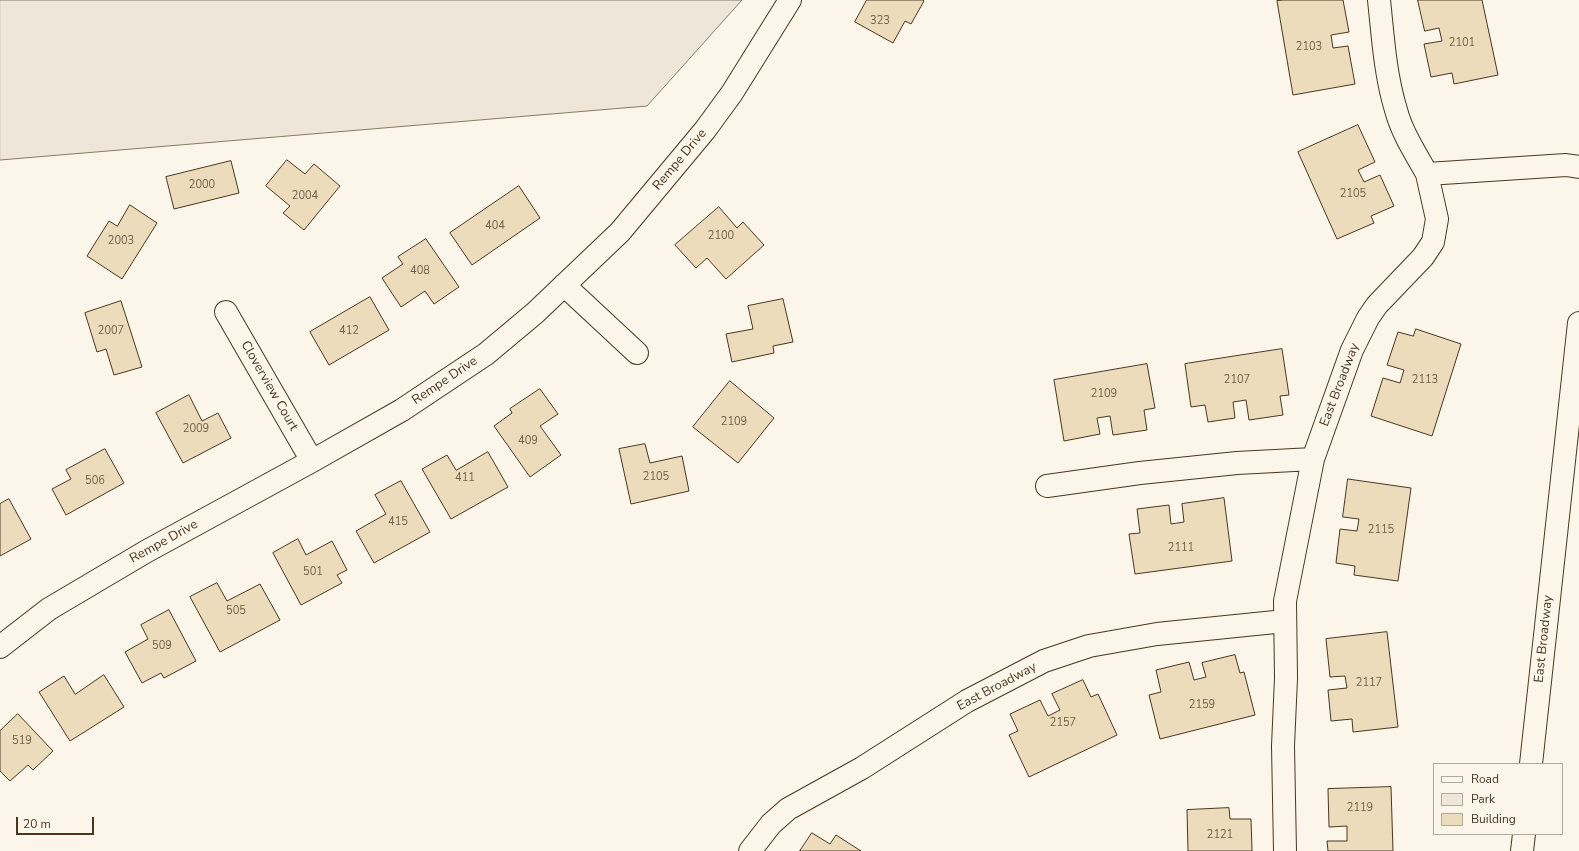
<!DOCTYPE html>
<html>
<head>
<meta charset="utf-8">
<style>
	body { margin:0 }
	#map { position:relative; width:1579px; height:851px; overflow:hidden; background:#fbf6e9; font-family:"Nunito Sans",sans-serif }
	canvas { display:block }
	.legend { position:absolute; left:1433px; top:763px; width:130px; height:72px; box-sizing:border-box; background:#fbf6e9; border:1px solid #b4a999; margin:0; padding:5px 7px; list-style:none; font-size:12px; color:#4a3520 }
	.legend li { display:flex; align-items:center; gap:8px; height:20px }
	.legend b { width:20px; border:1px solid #b4a999 }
	.scale { position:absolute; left:16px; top:817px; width:78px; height:18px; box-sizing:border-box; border:2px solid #4a3520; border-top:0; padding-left:5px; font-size:12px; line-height:14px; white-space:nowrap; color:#4a3520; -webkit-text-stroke:3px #fbf6e9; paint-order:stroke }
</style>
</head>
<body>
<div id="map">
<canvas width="1579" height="851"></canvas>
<ul class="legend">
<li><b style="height:5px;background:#fbf6e9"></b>Road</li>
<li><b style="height:11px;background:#ede6d9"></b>Park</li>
<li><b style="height:11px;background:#ecdcbc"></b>Building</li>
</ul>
<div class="scale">20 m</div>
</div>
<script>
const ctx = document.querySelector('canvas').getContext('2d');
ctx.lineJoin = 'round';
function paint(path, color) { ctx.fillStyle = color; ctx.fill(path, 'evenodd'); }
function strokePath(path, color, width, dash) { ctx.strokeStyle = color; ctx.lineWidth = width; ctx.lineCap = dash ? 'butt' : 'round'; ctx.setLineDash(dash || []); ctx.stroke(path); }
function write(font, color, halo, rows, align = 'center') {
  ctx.font = font + ' "Nunito Sans",sans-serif'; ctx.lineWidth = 3; ctx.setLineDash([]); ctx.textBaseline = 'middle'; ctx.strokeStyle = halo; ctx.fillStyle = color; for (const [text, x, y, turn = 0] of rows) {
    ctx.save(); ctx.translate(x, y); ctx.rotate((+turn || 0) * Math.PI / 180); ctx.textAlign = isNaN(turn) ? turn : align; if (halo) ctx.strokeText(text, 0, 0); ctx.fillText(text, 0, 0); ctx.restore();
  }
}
const green = new Path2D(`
	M0,0H742L647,106L0,160Z`);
const building = new Path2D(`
	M867,0H923L924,1L911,24L905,21L893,43L855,22Z
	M1284,0H1343L1349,32L1331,35L1333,48L1348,46L1355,84L1293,95L1277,1Z
	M1418,0H1482L1498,75L1454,84L1452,73L1431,77L1424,44L1442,41L1439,28L1425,31Z
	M1358,125L1375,162L1358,170L1364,182L1380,175L1394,206L1371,216L1374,223L1337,239L1298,152Z
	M287,160L305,174L314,164L340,186L304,230L283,213L290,206L266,186Z
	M231,161L239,193L174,209L166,177Z
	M519,186L540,218L472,265L450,233Z
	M130,205L157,223L122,279L87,256L109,221L117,226Z
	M719,207L737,228L743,222L764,245L726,279L707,258L696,268L675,245Z
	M426,239L459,287L434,304L425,291L401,307L382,278L403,264L398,257Z
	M370,297L389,330L329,365L310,332Z
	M783,299L793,342L773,346L774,353L732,362L726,334L753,329L748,306Z
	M121,301L142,367L114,375L106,349L97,352L85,313Z
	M1416,329L1461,344L1432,436L1371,416L1383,378L1400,383L1404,370L1387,365L1398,332L1413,336Z
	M1282,349L1289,395L1280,396L1283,415L1249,420L1246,400L1233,402L1235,418L1208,422L1205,405L1191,407L1185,364Z
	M1147,364L1155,408L1144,410L1147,430L1113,435L1110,416L1097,418L1100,434L1064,441L1054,380Z
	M730,381L774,418L738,463L693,427Z
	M540,389L558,414L540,426L561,455L530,477L494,426L512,413L510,409Z
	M189,395L202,421L218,413L231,438L183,463L156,413Z
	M645,444L650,463L682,456L689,491L631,504L619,449Z
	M105,449L124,483L66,515L52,489L71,479L66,470Z
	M488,452L508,487L451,519L422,469L447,455L456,470Z
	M1348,479L1411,488L1398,581L1354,575L1355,566L1336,563L1340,529L1357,531L1359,519L1343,517Z
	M401,481L430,532L374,563L356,531L386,514L375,495Z
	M1224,498L1232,561L1135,574L1129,534L1140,533L1137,509L1169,505L1171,524L1184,522L1182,504Z
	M9,499L31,539L0,556V504Z
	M298,539L306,555L332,541L347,570L337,575L342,583L301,605L273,553Z
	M217,583L227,601L260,584L280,620L220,652L190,597Z
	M169,610L196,661L164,678L161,673L142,683L125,652L148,639L141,625Z
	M1387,632L1398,727L1353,732L1352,719L1331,721L1328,690L1347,688L1345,676L1330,677L1326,639Z
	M1235,655L1240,673L1244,672L1255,715L1160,739L1149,695L1161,692L1156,670L1189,662L1194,680L1206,677L1202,663Z
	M104,675L124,707L70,741L39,692L64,676L75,694Z
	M1083,680L1091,697L1098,694L1117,735L1029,777L1009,735L1018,731L1010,714L1040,700L1048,716L1060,710L1052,694Z
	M18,714L53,751L33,770L28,765L10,781L0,771V731Z
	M1391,787L1393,851H1328L1327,841H1347V826L1329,827L1328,789Z
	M1229,808L1230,819H1251L1252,851H1188L1187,810Z
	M812,833L830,844L836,835L861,851H800Z`);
const street = new Path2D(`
	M1379,0C1383,37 1385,74 1396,110C1402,133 1416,154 1427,174L1566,165L1579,167
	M564,285L637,353
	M226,312L312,461
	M1047,486L1140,473L1237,463L1313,459
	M0,647L49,609L147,551L312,461L402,410L486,354L535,313L620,232L705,130L732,93L790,0
	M750,851L771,824L788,809L862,768L967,701L1044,661L1089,646L1157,634L1285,621
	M1285,851L1283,746L1286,678L1285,601L1313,459L1352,350L1368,318L1377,305L1423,257L1433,242L1437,219L1427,174`);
const secondary = new Path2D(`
	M1531,764L1579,323
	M1522,851L1524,834`);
const numberNames = [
	["323",880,21],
	["2101",1462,43],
	["2103",1309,47],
	["2000",202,185],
	["2105",1353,194],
	["2004",305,196],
	["404",495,226],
	["2100",721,236],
	["2003",121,241],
	["408",420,271],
	["2007",111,331],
	["412",349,331],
	["2107",1237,380],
	["2113",1425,380],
	["2109",1104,394],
	["2109",734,422],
	["2009",196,429],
	["409",528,441],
	["2105",656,477],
	["411",465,478],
	["506",95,481],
	["415",398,522],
	["2115",1381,530],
	["2111",1181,548],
	["501",313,572],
	["505",236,611],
	["509",162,646],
	["2117",1369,683],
	["2159",1202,705],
	["2157",1063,723],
	["519",22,741],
	["2119",1360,808],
	["2121",1220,835]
];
const streetNames = [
	["Rempe Drive",680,160,-50],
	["Rempe Drive",445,381,-34],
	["East Broadway",1340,385,-69],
	["Cloverview Court",269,386,60],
	["Rempe Drive",164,542,-29],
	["East Broadway",1544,639,-84],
	["East Broadway",997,687,-28]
];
paint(green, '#ede6d9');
strokePath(green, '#887966', 1);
paint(building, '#ecdcbc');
strokePath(building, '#4a3520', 1);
strokePath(street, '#4a3520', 24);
strokePath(secondary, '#4a3520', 24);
strokePath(street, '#fbf6e9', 22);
strokePath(secondary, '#fbf6e9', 22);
write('11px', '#725f47', null, numberNames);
write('13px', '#4a3520', '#fbf6e9', streetNames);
</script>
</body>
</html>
